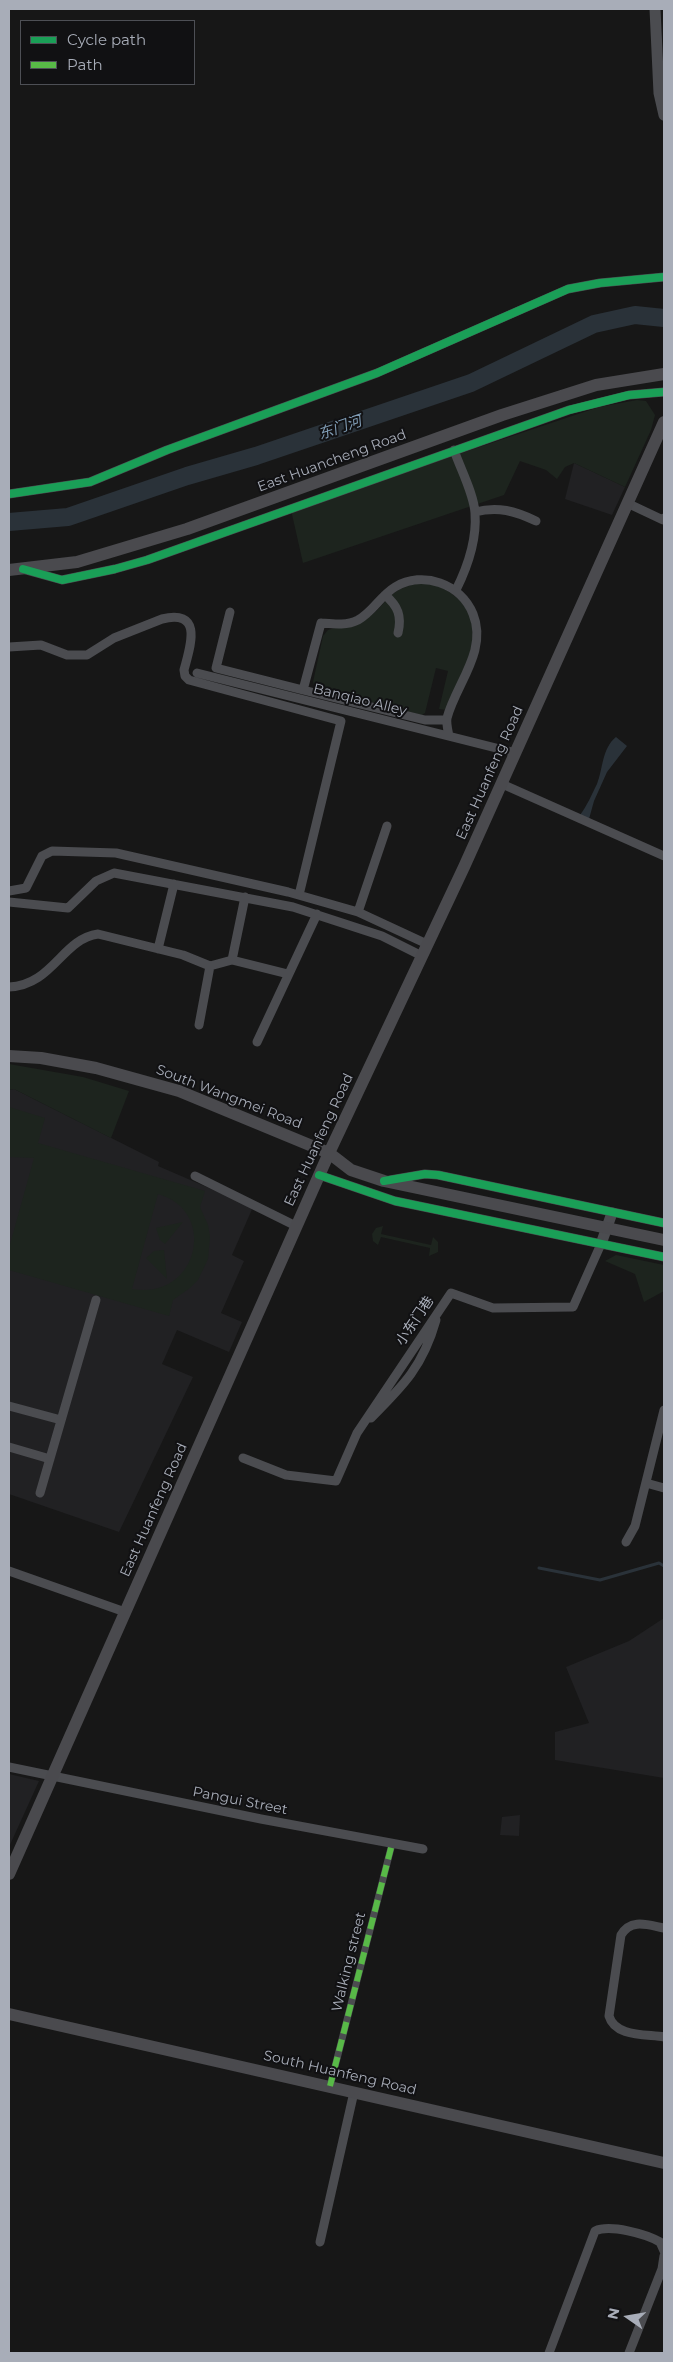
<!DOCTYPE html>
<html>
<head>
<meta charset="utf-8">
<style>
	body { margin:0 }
	#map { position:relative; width:673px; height:2362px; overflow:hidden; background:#171717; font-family:Montserrat,sans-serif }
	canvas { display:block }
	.frame { position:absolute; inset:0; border:10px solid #a8adb8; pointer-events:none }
	.legend { position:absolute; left:20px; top:20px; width:175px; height:65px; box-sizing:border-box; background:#111113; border:1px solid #4d4f55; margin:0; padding:6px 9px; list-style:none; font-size:15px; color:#a8adb8 }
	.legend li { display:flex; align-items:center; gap:10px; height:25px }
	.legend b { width:25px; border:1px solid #4d4f55 }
	.north { position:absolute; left:603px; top:2292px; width:50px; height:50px; -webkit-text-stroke:4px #111113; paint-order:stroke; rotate:283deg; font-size:14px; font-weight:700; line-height:20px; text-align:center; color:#a8adb8 }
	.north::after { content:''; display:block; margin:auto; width:18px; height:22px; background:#a8adb8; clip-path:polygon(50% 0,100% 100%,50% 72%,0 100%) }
</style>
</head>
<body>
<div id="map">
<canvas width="673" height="2362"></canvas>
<div class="frame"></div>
<ul class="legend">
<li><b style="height:6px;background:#1a9f57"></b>Cycle path</li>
<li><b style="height:6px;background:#58b947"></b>Path</li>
</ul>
<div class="north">N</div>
</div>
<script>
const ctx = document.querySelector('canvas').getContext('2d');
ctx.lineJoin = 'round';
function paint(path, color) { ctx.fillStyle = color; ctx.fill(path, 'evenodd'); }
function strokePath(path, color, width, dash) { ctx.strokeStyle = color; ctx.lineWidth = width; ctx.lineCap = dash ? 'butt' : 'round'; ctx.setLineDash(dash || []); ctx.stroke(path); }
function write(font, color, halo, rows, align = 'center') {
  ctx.font = font + ' Montserrat,"Noto Sans SC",sans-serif'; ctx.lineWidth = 4; ctx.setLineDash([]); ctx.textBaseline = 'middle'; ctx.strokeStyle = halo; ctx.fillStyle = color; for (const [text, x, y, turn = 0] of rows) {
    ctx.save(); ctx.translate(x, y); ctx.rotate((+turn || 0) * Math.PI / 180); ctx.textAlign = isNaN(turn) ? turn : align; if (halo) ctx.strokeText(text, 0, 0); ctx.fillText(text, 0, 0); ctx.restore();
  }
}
const built = new Path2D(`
	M574,463L625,487L612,515L565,499Z
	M14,1089L159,1162L158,1166L253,1207L232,1255L244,1261L221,1313L242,1322L229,1352L177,1330L162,1364L193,1377L119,1532L9,1494V1090Z
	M664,1618V1778L555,1760V1732L589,1723L566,1667L629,1641Z
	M9,1774L39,1781L9,1847Z
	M520,1815L519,1836L500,1835L502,1817Z`);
const green = new Path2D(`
	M637,400L646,401L655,415L651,430L625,487L574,463L565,467L557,479L546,470L520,461L504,495L303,563L291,510L599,407Z
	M421,583C436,584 445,588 456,597C492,627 461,676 447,710L439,709L448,671L436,668L425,713L422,715L315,688L313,682L323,636L328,630C340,625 351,628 363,621C389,606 384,589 421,583Z
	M9,1064L83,1077L129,1091L111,1138L14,1089L9,1090Z
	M9,1107L45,1118L38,1143L205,1191L200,1207L208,1225L210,1237L208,1259L198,1280L190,1288L173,1300L169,1316L9,1270V1248L34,1158L9,1157ZM158,1194C219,1211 198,1301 132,1289Z
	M183,1222L165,1244L160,1240L156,1228Z
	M383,1226L381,1234L431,1245L433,1237L438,1242V1252L429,1256L430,1248L381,1237L378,1245L373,1241L372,1234L376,1228Z
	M164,1250L167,1279L146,1258L154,1251Z
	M616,1255L664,1265V1291L644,1302L635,1274L605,1261Z`);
const water = new Path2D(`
	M616,737L627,746L607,772L594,801L589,819L580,815C587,806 592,794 597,784C603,769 602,748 616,737Z`);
const stream = new Path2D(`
	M539,1568L600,1580L659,1563L664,1566`);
const river = new Path2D(`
	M9,522L68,517L187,476L256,456L471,383L594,324L635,315L664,318`);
const pedestrian = new Path2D(`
	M330,2086L392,1844`);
const minor = new Path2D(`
	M454,450C460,468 474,494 475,513C477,540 468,566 456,590
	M9,494L90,482L167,450L377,373L568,289L600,283L664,277
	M627,503L663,520L664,518
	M475,512C498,506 515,511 536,521
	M26,570L62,580L115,569L147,560L569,410L629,395L664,392
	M385,595C398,606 402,616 398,633
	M230,612L216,668L303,690
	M9,647L41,645L67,655H87L114,638L162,619C204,609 190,647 184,670L185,676L189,680L341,721L299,895
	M197,673L516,753
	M446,720H425L303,690L321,623C333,624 346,626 358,620C373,612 380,596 395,587C423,570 461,584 473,614C488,651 456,684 447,718C446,723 448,731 449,736
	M502,784L664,856
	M9,891L26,888L42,856L52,851L116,853L288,892L358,912L427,944
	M9,902L68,908L96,881L114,873L293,907L382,936L422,956
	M358,912L387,826
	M158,949L174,884
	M232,960L245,897
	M9,987C53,985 62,939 98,934L183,955L210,966L232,960L288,974
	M199,1025L210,966
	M257,1042L317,914
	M319,1175L395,1201L664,1257
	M195,1176L296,1226
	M390,1180L425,1174L438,1175L664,1223
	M9,1406L61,1420
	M371,1418C404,1385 423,1366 436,1320
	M9,1447L50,1459
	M243,1458L286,1475L336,1481L357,1433L451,1293L493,1308L573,1307L601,1244
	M646,1483L664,1488
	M40,1493L96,1300
	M626,1542L635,1526L664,1410
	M9,1571L125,1612
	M9,1767L261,1819L423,1849
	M664,1928C648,1925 631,1918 621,1935L609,2016C615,2037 646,2034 664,2037
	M320,2242L354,2092
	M549,2353L595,2231C610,2224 646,2234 660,2242L664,2251
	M629,2353L662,2269L664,2256`);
const tertiary = new Path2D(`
	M655,9L659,93L664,115
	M601,1244L612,1213`);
const secondary = new Path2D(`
	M9,570L77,562L187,529L502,415L596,385L664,374
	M9,1056L41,1058L96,1068L179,1091L329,1153L351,1170L384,1181L664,1240
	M9,1874L329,1153L464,867L664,422
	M9,2014L664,2163`);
const quiet = new Path2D(`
	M330,2086L392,1844`);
const cycleway = new Path2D(`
	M9,494L90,482L167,450L377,373L568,289L600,283L664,277
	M23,569L62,580L115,569L147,560L569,410L629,395L664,392
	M319,1175L395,1201L664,1257
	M384,1181L425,1174L438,1175L664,1223`);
const streetNames = [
	["East Huancheng Road",332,461,-20],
	["Banqiao Alley",360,700,14],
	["East Huanfeng Road",490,773,-66],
	["South Wangmei Road",229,1097,21],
	["East Huanfeng Road",319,1140,-65],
	["小东门巷",415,1321,-56],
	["East Huanfeng Road",154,1510,-66],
	["Pangui Street",240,1801,11],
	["Walking street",349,1962,-76],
	["South Huanfeng Road",340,2073,13]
];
const waterNames = [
	["东门河",340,428,-19]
];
paint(built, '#212123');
paint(green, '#1d241e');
paint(water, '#2a3239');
strokePath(stream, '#2a3239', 3);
strokePath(river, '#2a3239', 18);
strokePath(pedestrian, '#4b4c50', 7);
strokePath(minor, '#4b4c50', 9);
strokePath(tertiary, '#4b4c50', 11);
strokePath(secondary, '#4a4a4e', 12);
strokePath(quiet, '#58b947', 6, [12, 6]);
strokePath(cycleway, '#1a9f57', 8);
write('14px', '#a8adb8', '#111113', streetNames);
write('italic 15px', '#7f9bb3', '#111113', waterNames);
</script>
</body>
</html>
